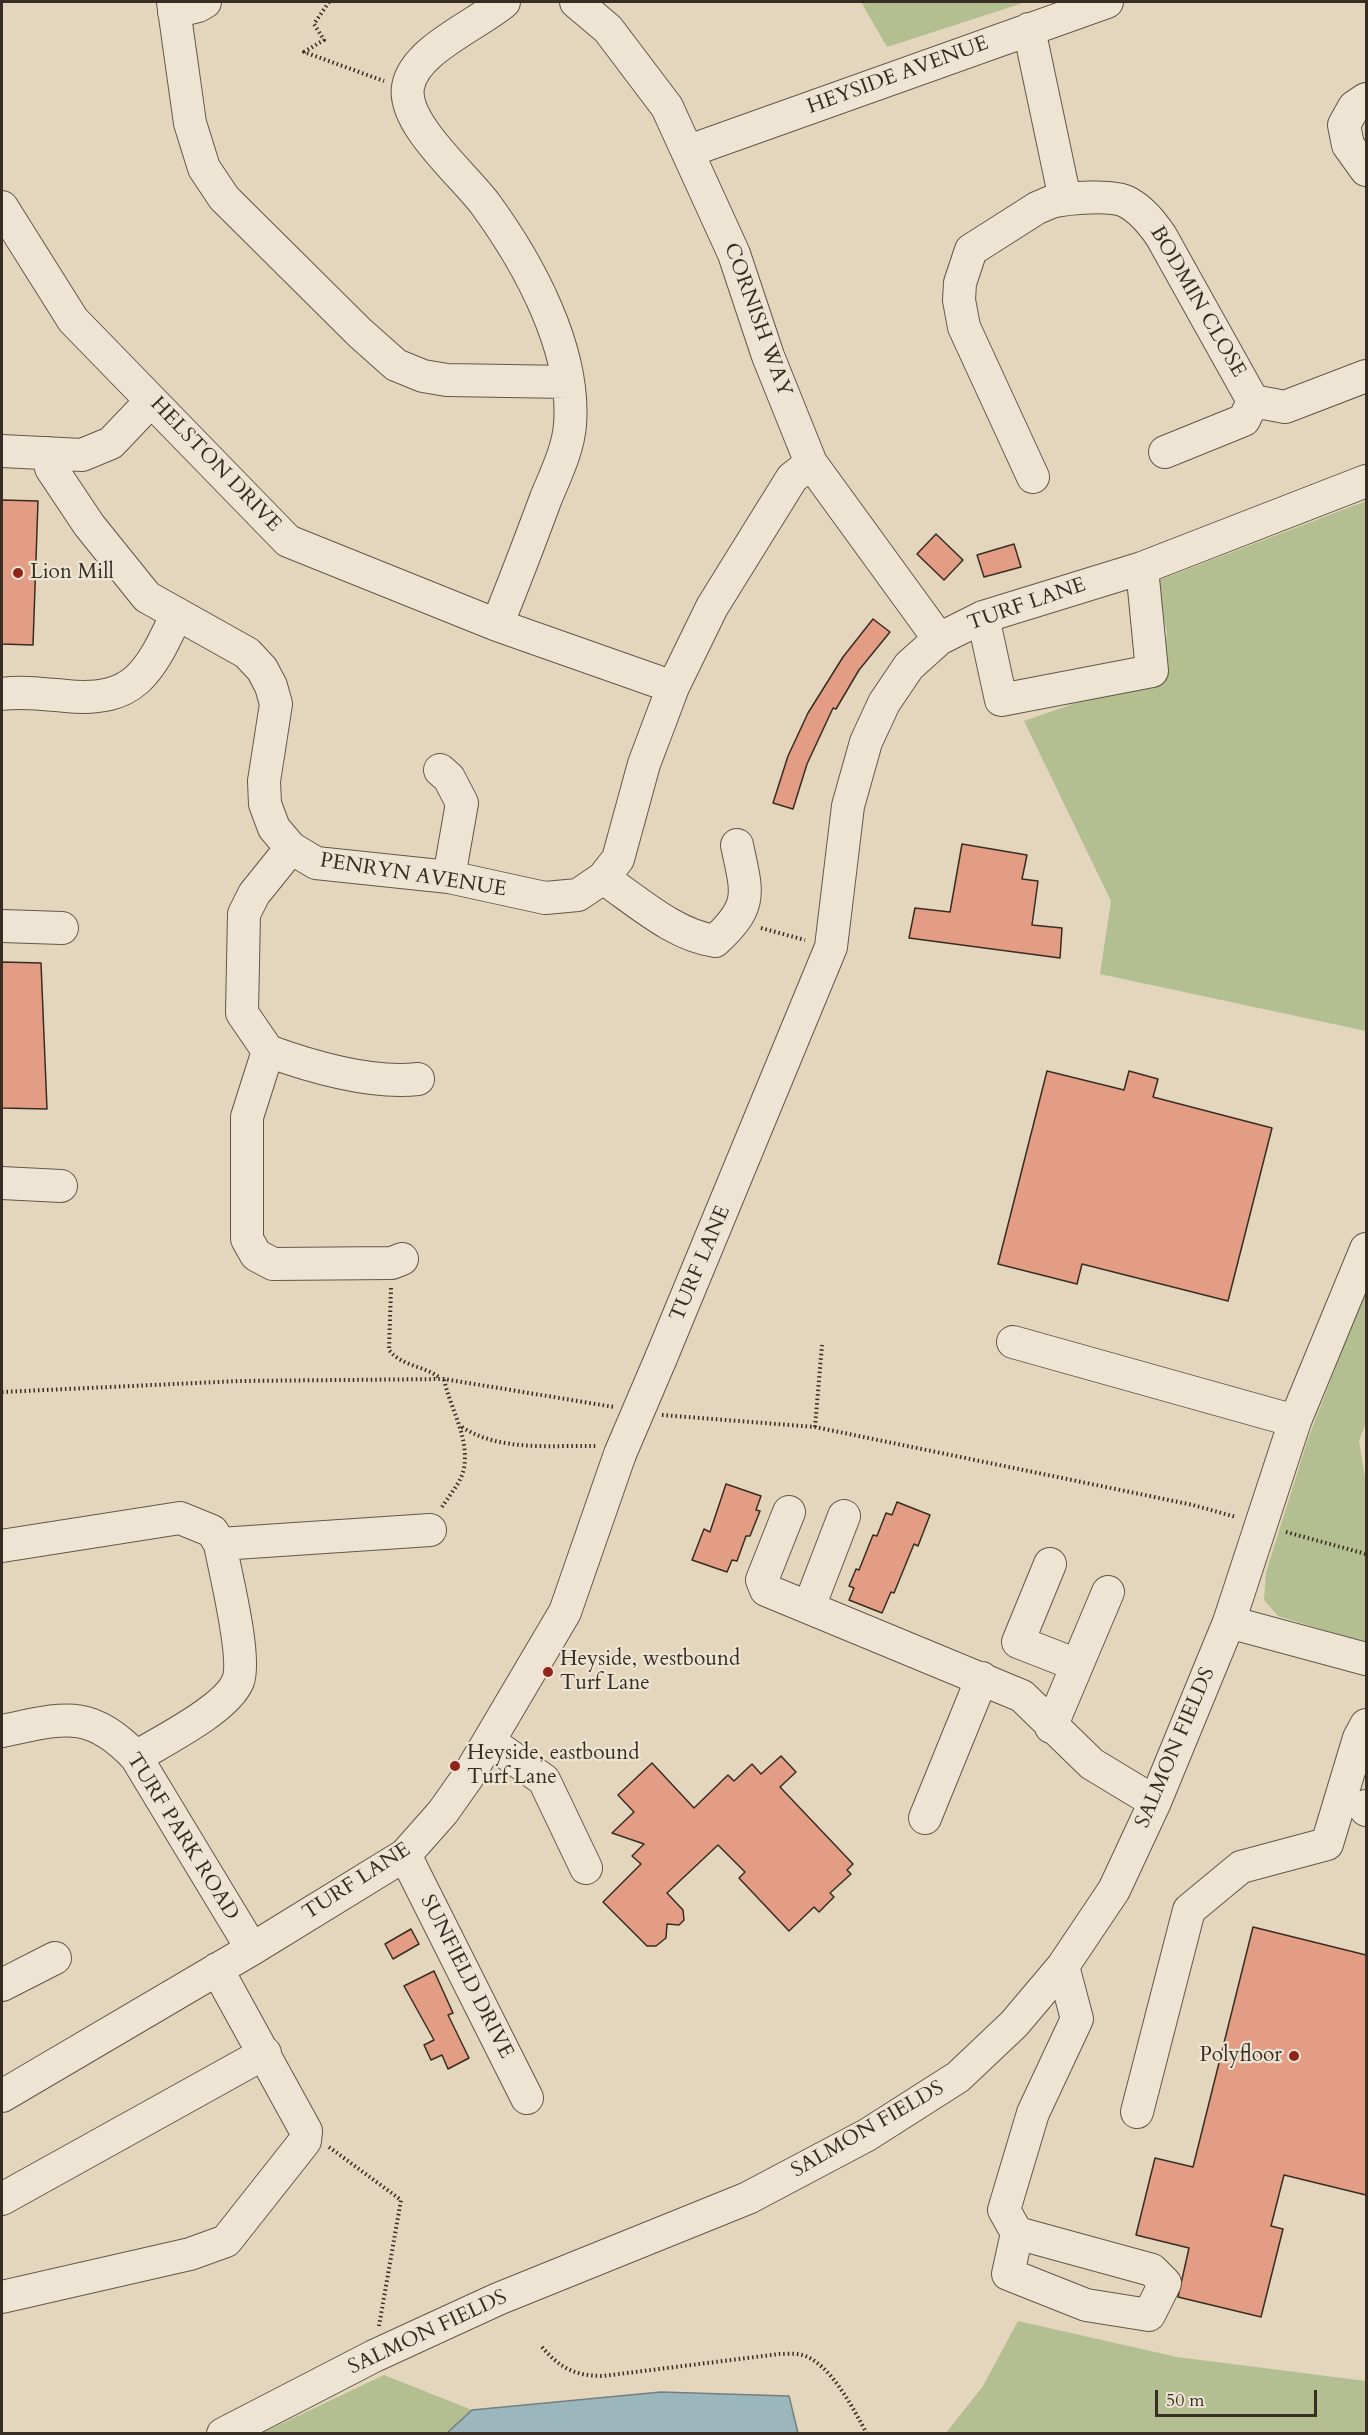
<!DOCTYPE html>
<html>
<head>
<meta charset="utf-8">
<style>
	body { margin:0 }
	#map { position:relative; width:1368px; height:2435px; overflow:hidden; background:#e4d6bc; font-family:Cardo,serif }
	canvas { display:block }
	.frame { position:absolute; inset:0; border:3px solid #382d23; pointer-events:none }
	.scale { position:absolute; left:1155px; top:2390px; width:162px; height:27px; box-sizing:border-box; border:3px solid #382d23; border-top:0; padding-left:8px; font-size:18px; line-height:21px; white-space:nowrap; color:#382d23; -webkit-text-stroke:4px #ede4d3; paint-order:stroke }
</style>
</head>
<body>
<div id="map">
<canvas width="1368" height="2435"></canvas>
<div class="frame"></div>
<div class="scale">50 m</div>
</div>
<script>
const ctx = document.querySelector('canvas').getContext('2d');
ctx.lineJoin = 'round';
function paint(path, color) { ctx.fillStyle = color; ctx.fill(path, 'evenodd'); }
function strokePath(path, color, width, dash) { ctx.strokeStyle = color; ctx.lineWidth = width; ctx.lineCap = dash ? 'butt' : 'round'; ctx.setLineDash(dash || []); ctx.stroke(path); }
function write(font, color, halo, rows, align = 'center') {
  ctx.font = font + ' Cardo,serif'; ctx.lineWidth = 4.5; ctx.setLineDash([]); ctx.textBaseline = 'middle'; ctx.strokeStyle = halo; ctx.fillStyle = color; for (const [text, x, y, turn = 0] of rows) {
    ctx.save(); ctx.translate(x, y); ctx.rotate((+turn || 0) * Math.PI / 180); ctx.textAlign = isNaN(turn) ? turn : align; if (halo) ctx.strokeText(text, 0, 0); ctx.fillText(text, 0, 0); ctx.restore();
  }
}
const green = new Path2D(`
	M861,2H1026L887,47Z
	M1366,501V1031L1100,974L1111,901L1024,721L1162,673L1167,632L1154,582Z
	M1366,1288V1422L1359,1441L1366,1484V1643L1278,1616L1264,1600L1266,1572L1308,1439Z
	M1018,2321L1177,2357L1366,2381V2433H946L983,2386Z
	M384,2375L472,2410L661,2392L789,2396L798,2433L260,2434Z`);
const water = new Path2D(`
	M661,2392L789,2396L798,2433H447L472,2410Z`);
const building = new Path2D(`
	M2,500L38,501L33,645L2,644Z
	M936,534L963,560L944,580L917,554Z
	M1014,544L1021,567L984,577L977,555Z
	M873,619L890,632L859,670L836,709L833,708L807,764L793,809L773,803L788,756L808,713L843,657Z
	M962,844L1027,855L1022,879L1038,881L1032,925L1062,928L1060,958L909,938L915,908L950,912Z
	M2,962L41,963L47,1109L2,1108Z
	M1047,1071L1124,1090L1129,1071L1158,1079L1153,1097L1272,1128L1228,1301L1082,1264L1077,1284L998,1264Z
	M726,1484L761,1496L756,1510L760,1511L750,1536H746L737,1561L732,1560L727,1572L692,1560L704,1529L710,1532Z
	M897,1502L930,1515L918,1546L914,1544L894,1593L891,1592L882,1613L849,1600L854,1588L849,1586L856,1569L859,1570L873,1535L877,1536L886,1513L892,1515Z
	M781,1756L796,1772L780,1787L853,1864L847,1870L851,1874L830,1893L834,1897L819,1912L814,1907L789,1931L739,1878L745,1872L718,1845L667,1893L683,1910L684,1920L679,1925L667,1924L666,1938L656,1946H647L603,1902L641,1864L632,1856L644,1844L612,1833L634,1812L618,1795L652,1763L694,1808L728,1775L734,1781L752,1764L761,1774Z
	M1253,1927L1366,1955V2195L1284,2175L1271,2226L1283,2229L1261,2317L1178,2297L1189,2248L1136,2235L1155,2158L1193,2167Z
	M411,1929L419,1944L393,1959L385,1944Z
	M434,1971L453,2013L448,2015L469,2058L448,2069L442,2055L431,2060L424,2045L434,2040L404,1986Z`);
const path = new Path2D(`
	M329,2L314,24L324,40L304,52L384,81
	M761,928L805,940
	M391,1288L389,1350C401,1366 425,1366 440,1378
	M2,1392L239,1381L444,1379L614,1407
	M662,1415L815,1427L1193,1505L1236,1517
	M462,1427C500,1452 552,1445 596,1446
	M815,1427L822,1345
	M442,1507C448,1497 458,1486 462,1475C473,1443 450,1409 444,1379
	M1286,1532L1366,1554
	M329,2147L401,2200L379,2326
	M542,2347C560,2368 575,2376 603,2376L779,2354C786,2354 795,2353 802,2355C830,2362 854,2410 867,2434`);
const minor = new Path2D(`
	M173,2L190,123L204,168L224,198L360,333L396,365L423,376L447,380L568,382
	M576,2L608,29L667,107L734,254L768,356L811,463L939,639
	M174,12L198,6L205,2
	M1029,29L1065,199
	M1366,99L1354,107L1344,125L1348,145L1366,170
	M689,151L1107,2
	M2,207L73,320L288,541L497,625L673,687
	M1253,401L1285,407L1366,376
	M2,451L82,455L111,443L151,401
	M1165,452L1244,420L1253,401
	M48,453L51,468L89,525L147,597L247,653L262,669L271,686L276,704L264,781L265,804L274,828L291,848L316,863L449,877L545,898L578,895L603,878L618,859L644,764L673,687L712,607L756,536L792,478L811,463
	M1033,477L964,327L959,300L960,283L971,250L1037,208L1051,202C1068,198 1112,194 1127,202C1142,210 1152,223 1161,236L1253,401
	M983,617L1001,700L1152,671L1142,568
	M497,625C514,583 530,541 546,498C555,476 568,450 570,425C576,350 529,264 486,205C465,176 402,124 408,87C414,50 477,25 504,2
	M2,694C23,691 44,694 66,696C136,703 150,671 177,614
	M440,770L449,778L462,803L449,877
	M291,848L254,894L244,914L242,1013L268,1051L247,1117V1239L256,1255L273,1264L392,1263L402,1259
	M603,878C637,901 674,935 715,941C754,905 747,893 737,845
	M2,926L62,928
	M268,1051C312,1067 372,1084 418,1079
	M2,1183L61,1186
	M1013,1342L1295,1421
	M661,1358L831,947L848,806L866,742L884,703L909,666L939,639L983,617L1142,568L1366,481
	M789,1512L762,1580L766,1590L1022,1696L1092,1764L1155,1802
	M220,1544L430,1530
	M2,1546L180,1518L212,1531L220,1544C225,1572 247,1657 238,1681C227,1709 162,1741 136,1757
	M1050,1564L1018,1642L1077,1665
	M809,1607L844,1516
	M1229,1622L1366,1659
	M1051,1727L1108,1592
	M2,1731C62,1719 89,1707 136,1757L252,1949
	M489,1741L544,1780L586,1868
	M1366,1806V1810
	M925,1818L982,1678
	M405,1855L527,2098
	M2,1985L55,1958
	M2,2096L252,1949L405,1855L443,1812L467,1778L565,1612L620,1454
	M1137,2112L1189,1910L1241,1867L1327,1844L1359,1738L1366,1725
	M2,2199L265,2053
	M1017,2233L1008,2274L1086,2305L1149,2315L1165,2283L1152,2270L1017,2233L1004,2210L1033,2113L1077,2019L1063,1966
	M2,2297L190,2254L226,2241L305,2141L306,2131L217,1969
	M223,2434L374,2356L498,2299L748,2198L867,2135L958,2077L1014,2024L1063,1966L1114,1890L1155,1802L1229,1622L1295,1421L1366,1249`);
const minorBridge = new Path2D(`
	M620,1454L661,1358`);
const markers = [
	[18,573,6,"#8f2418"],
	[548,1672,6,"#8f2418"],
	[455,1766,6,"#8f2418"],
	[1294,2056,6,"#8f2418"]
];
const streetNames = [
	["HEYSIDE AVENUE",898,76,-20],
	["BODMIN CLOSE",1197,302,60],
	["CORNISH WAY",757,320,70],
	["HELSTON DRIVE",215,465,46],
	["TURF LANE",1027,605,-19],
	["PENRYN AVENUE",413,876,9],
	["TURF LANE",701,1264,-67],
	["SALMON FIELDS",1176,1748,-67],
	["TURF PARK ROAD",182,1837,58],
	["TURF LANE",357,1882,-33],
	["SUNFIELD DRIVE",466,1977,63],
	["SALMON FIELDS",868,2130,-30],
	["SALMON FIELDS",428,2333,-25]
];
const poiNames = [
	["Lion Mill",30,573],
	["Heyside, westbound",560,1660],
	["Turf Lane",560,1684],
	["Heyside, eastbound",467,1754],
	["Turf Lane",467,1778],
	["Polyfloor",1282,2056,"right"]
];
paint(green, '#b3be91');
paint(water, '#9cb6bd');
strokePath(water, '#747f7f', 1.5);
paint(building, '#e39d85');
strokePath(building, '#382d23', 1.5);
strokePath(minor, '#635749', 34);
strokePath(path, '#382d23', 4, [1.5, 3]);
strokePath(minor, '#ede4d3', 32);
strokePath(minorBridge, '#635749', 34, []);
strokePath(minorBridge, '#ede4d3', 32);
for (const [x, y, r, color] of markers) { const dot = new Path2D(); dot.arc(x, y, r, 0, 2 * Math.PI); ctx.fillStyle = color; ctx.fill(dot); strokePath(dot, '#ede4d3', 2); }
write('21px', '#382d23', '#ede4d3', streetNames);
write('21px', '#382d23', '#ede4d3', poiNames, 'left');
</script>
</body>
</html>
